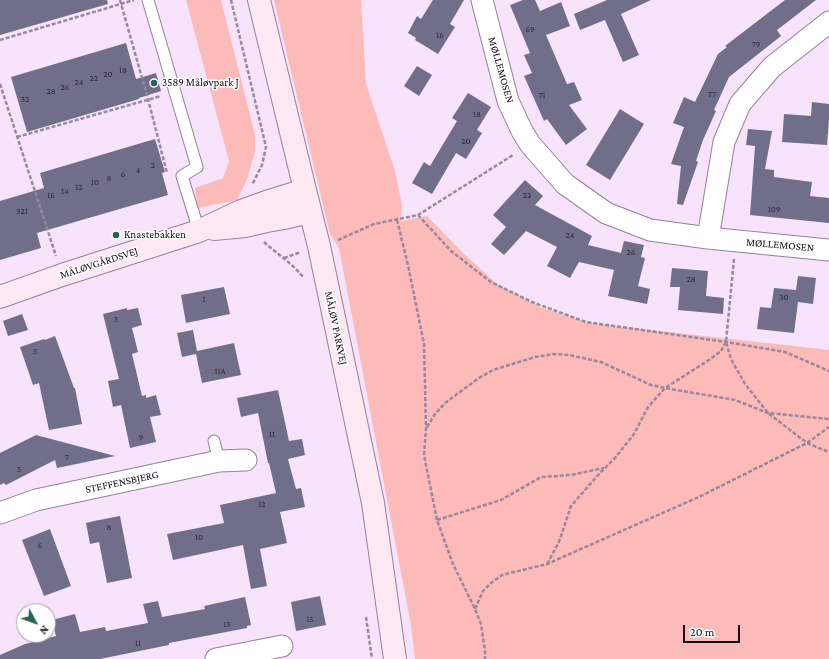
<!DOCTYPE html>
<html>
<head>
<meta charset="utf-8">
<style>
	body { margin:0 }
	#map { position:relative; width:829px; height:659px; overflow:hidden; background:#f8e3fd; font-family:"Crimson Pro",serif }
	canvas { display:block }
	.north { position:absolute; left:16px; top:603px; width:40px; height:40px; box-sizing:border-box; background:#fff; border:1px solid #a19fa2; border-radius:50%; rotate:131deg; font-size:11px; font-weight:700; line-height:16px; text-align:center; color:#150e17 }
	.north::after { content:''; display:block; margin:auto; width:14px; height:18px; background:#256450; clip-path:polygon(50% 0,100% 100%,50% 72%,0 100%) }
	.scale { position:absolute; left:683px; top:625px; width:57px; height:18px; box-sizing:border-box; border:2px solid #150e17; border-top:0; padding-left:5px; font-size:12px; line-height:14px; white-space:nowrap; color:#150e17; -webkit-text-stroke:3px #fff; paint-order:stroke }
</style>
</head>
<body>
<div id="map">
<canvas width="829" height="659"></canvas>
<div class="north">N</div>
<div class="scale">20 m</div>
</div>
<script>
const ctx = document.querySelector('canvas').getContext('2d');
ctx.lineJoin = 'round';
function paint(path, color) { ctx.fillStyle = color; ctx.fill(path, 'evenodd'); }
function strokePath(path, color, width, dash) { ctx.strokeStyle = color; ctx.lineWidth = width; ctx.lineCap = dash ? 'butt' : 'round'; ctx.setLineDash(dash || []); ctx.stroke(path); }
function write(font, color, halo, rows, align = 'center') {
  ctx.font = font + ' "Crimson Pro",serif'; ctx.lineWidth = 3; ctx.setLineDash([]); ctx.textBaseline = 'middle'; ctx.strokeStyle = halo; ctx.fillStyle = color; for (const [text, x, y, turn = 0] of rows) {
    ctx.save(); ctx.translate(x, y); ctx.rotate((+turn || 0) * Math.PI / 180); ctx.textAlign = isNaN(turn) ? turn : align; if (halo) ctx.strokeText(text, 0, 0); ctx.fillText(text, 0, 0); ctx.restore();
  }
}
const green = new Path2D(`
	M186,0H221L255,135V152L246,182L237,200L198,208L195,188L223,178L229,161Z
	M274,0H361L366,84L395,171L402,205L401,221L427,216L462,252L497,284L540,307L589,323L829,350V659H415L411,625L339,248L330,234Z`);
const building = new Path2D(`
	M0,0H107L108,4L0,35Z
	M433,0H464L450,24L455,27L438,54L415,40L416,38L408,33L417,16L421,19Z
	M523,0H535L540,11L561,2L570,26L546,35L567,84L574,82L582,100L569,105L587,129L566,145L547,119L544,121L524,76L532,73L524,55L530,53L510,5Z
	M607,0H651L621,14L639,55L623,62L605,20L580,30L574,14Z
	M785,0H816L777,30L781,36L729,77L714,110L716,111L703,140L696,161L698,162L683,205L677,204L681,166L671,164L684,127L673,123L684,97L695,102L718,54L727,47L725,46Z
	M126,43L136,79L156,73L161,91L139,98V99L27,132L11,77Z
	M417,66L432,75L419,96L404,86Z
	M468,93L491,107L477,130L482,133L466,159L456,153L432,194L412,183L424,162L430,166L457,121L452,118Z
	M812,102L829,104V119L827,145L782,142L784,114L811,116Z
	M620,109L644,124L610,180L586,165Z
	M748,129L772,131L765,169L774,170V177L812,182L810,196L829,198V223L750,215L755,146L746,145Z
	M155,139L165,172L162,173L168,195L37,233L41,248L0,260V201L44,188L40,173Z
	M525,180L543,196L535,205L592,236L588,245L621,253L624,241L644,245L641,257L645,258L638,286L650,289L647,304L608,296L614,270L579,262L570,278L547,266L557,247L526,231L504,255L491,244L506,227L493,215Z
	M672,268L708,271L706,296L724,298L723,314L678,310L680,287H670Z
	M798,276L816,278L813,304L798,302L794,333L757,329L760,307L771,308L774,288L796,290Z
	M224,287L230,314L186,323L181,295Z
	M127,308V310L138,308L142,325L132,328L138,352L132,354L142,396L146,395V398L156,395L161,415L150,417L156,442L130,448L121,405L113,407L108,381L119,379L103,314Z
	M22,314L28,330L8,336L3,321Z
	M193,330L197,351L234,343L241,375L202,383L196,354L182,357L177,333Z
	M55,336L74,388H75L82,424L49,430L39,383L33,385L20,347L44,339L45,340Z
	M278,390L289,441L302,439L305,455L288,459L296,489L301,488L305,507L280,512L287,543L260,549L267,586L251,589L243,545L173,560L167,534L224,523L220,505L276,493L269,463H268L258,413L241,417L237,398Z
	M36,435L115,456L57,468L55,460L6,485L4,483L0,485V453Z
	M120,516L132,578L107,583L99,542L90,544L86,523L94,521Z
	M50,529L71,586L44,596L22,540Z
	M320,596L326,625L296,631L291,602Z
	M245,597L251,625L247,626V628L169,643V645L100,659H0V655L25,644L56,636L52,620L75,614L80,632L105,627L106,631L148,623L143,604L158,601L162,617L205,609L204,606Z`);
const path = new Path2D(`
	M120,0L148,99L167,173
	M231,0L266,147L262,165L252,185
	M0,40L134,0
	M0,84L56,256
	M17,137L161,96
	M418,215L451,251L491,282L532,302L586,322L726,342L785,352L829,371
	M397,220L408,265L424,344L426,428L424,455L437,520L453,564L475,609L481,624L485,651V659
	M338,240L374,224L418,215L513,155
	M264,242C277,254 292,263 303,277
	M284,258L301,252
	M734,259L726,342L731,359L745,384L768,413L807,443L829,452
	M427,427L435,414L445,403L479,378L493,370L535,357L554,354L569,355L601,362L651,385L665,388L735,400L768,413L829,419
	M437,520L501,500L541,477L571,475L604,468
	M547,564L559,542L571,506L599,474L615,458L634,434L648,407L665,388L709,360L721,351L726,342
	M475,609L483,591L491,583L502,575L547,564L701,496L807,443L829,427
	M366,617L372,659`);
const lane = new Path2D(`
	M148,0L197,167L182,176L199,231
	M214,441L219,461`);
const street = new Path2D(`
	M482,0L508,101L522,131L530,144L565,184L606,213L650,230L708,238L829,250
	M708,238L724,142L740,104L772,67L829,22
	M0,513L36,500L219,461L246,460
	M216,659L282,646`);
const secondary = new Path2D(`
	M259,0L305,190L319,246L373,503L395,659
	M214,229L245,226L267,221L284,218L310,212
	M0,297L62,275L199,231L241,211L269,201L305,190`);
const markers = [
	[154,83,4,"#256450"],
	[116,235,4,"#256450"]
];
const numberNames = [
	["69",530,29],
	["16",440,35],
	["79",756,44],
	["18",123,70],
	["20",108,74],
	["22",94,78],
	["24",79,82],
	["26",65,87],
	["28",51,91],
	["77",712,94],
	["71",542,95],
	["32",25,99],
	["18",477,114],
	["20",466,141],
	["2",153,165],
	["4",138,170],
	["6",123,174],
	["8",109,178],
	["10",95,182],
	["12",79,187],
	["14",65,191],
	["16",51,195],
	["22",527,195],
	["109",774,209],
	["321",22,211],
	["24",570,235],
	["26",631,252],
	["28",691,279],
	["30",784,297],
	["1",204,299],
	["3",116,319],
	["5",35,351],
	["11A",220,371],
	["11",272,434],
	["9",141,437],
	["7",67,457],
	["5",19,469],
	["12",262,504],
	["8",109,527],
	["10",199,537],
	["6",40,545],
	["15",310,619],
	["13",227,624],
	["11",138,643]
];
const streetNames = [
	["MØLLEMOSEN",501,70,74],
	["MØLLEMOSEN",780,245,5],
	["MÅLØVGÅRDSVEJ",99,263,-18],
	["MÅLØV PARKVEJ",336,328,78],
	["STEFFENSBJERG",122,482,-12]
];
const poiNames = [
	["3589 Måløvpark J",162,83],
	["Knastebakken",124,235]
];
paint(green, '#fcbab9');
paint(building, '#716e89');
strokePath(lane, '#948299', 13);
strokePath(street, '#948299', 23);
strokePath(secondary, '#948299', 24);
strokePath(path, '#97889b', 2.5, [4, 2]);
strokePath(lane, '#fff', 11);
strokePath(street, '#fff', 21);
strokePath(secondary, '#fee8f3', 22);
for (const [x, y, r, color] of markers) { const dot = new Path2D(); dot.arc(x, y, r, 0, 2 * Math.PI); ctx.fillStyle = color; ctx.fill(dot); strokePath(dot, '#fff', 1.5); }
write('9px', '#2c2634', null, numberNames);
write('11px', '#150e17', '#fff', streetNames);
write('11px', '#150e17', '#fff', poiNames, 'left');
</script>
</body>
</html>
